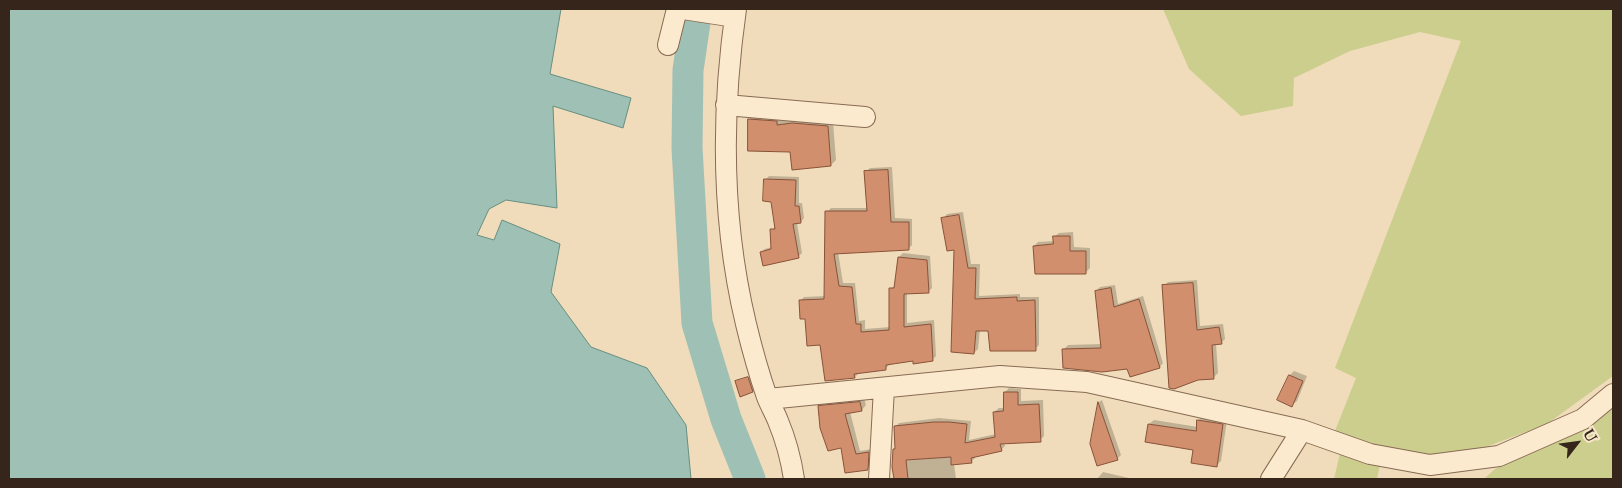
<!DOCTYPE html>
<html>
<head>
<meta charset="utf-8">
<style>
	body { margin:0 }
	#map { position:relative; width:1622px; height:488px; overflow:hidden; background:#f0dcba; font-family:"Libre Baskerville",serif }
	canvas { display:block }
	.frame { position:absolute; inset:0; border:10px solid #36251a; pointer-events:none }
	.north { position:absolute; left:1552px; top:418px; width:50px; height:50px; -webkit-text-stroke:4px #f7e7ca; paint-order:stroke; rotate:60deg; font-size:14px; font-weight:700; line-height:20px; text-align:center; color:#36251a }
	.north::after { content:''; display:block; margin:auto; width:18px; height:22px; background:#36251a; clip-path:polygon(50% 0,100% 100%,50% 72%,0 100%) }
</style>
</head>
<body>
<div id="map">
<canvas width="1622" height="488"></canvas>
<div class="frame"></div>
<div class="north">U</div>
</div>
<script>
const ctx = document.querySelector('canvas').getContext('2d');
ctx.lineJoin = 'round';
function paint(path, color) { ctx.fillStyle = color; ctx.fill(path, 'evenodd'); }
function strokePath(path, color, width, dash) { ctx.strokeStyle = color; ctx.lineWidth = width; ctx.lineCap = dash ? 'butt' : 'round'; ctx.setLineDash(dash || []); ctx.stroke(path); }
const green = new Path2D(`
	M1163,9H1613V376L1547,424L1475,451L1437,457L1386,448L1335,431L1356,378L1335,368L1461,41L1420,32L1350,51L1294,78L1293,106L1241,116L1189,69Z
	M1613,403V479H1484L1495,469L1600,415Z
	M1340,453L1380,464L1377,479H1334Z`);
const water = new Path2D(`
	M9,9H561L550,74L631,98L623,128L553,106L557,208L506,200L489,209L477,235L494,240L502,220L560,244L551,292L591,347L647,368L686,425L691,479H9Z`);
const shadow = new Path2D(`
	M754,115L781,117V121L797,118L833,122L836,160L831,165L791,150L749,119Z
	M892,167L895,218L912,219V245L908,249L838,252L843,283H855L859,321L865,320V329L890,327V289L896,285L899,257L903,253L930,256L932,288L928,292L907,293V323L934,320L936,356L932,360H914L890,364L886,368L859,373L855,377L826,380L821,344L806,317L800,301L804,297L826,296L827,212L831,208H868L866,172L870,168Z
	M769,176L799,177V203H802L804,218L801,222L797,223L802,253L798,257L761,252L765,249L772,247V230L776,226L772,200L765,180Z
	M963,212L971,264H980L979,296L1020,294V297H1039V345L1035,349L990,330L980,329L978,349L974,353L956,248L943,219L947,214Z
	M1073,232L1074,247L1090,248V268L1085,273L1034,246L1038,242L1054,241V237L1059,233Z
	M1197,280L1200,326L1223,324L1225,339L1221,343L1216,344L1218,373L1214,377L1164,286L1168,282Z
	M1115,285L1118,304L1143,296L1163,363L1160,367L1128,368L1064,349L1068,345L1102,344L1096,291L1100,287Z
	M1294,371L1307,376L1297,401L1292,405L1290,375Z
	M750,376L754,389L752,391L736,381Z
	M1009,388L1021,389V401L1043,400L1044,436L1040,440L1004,442L1005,446L1001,450L975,456V458L971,462L954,464L956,479H895L894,467V450L896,448L895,427L899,423L939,418L971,421L969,440L996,434L994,412L999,408H1004L1005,392Z
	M864,398L866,405L862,410L850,412L860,451L872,449L871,465L867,469L842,446L819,406L823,402Z
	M1102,400L1121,455L1117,459L1092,444L1099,402Z
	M1203,416L1227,420L1221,461L1217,465L1195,449L1149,424L1154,420L1198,427V420Z
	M1103,472L1133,479H1097Z`);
const river = new Path2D(`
	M697,9L688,70L687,148L697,323L726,419L750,479`);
const building = new Path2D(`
	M748,119L777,121V125L792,123L828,126L831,166L792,170L790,152L748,151Z
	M888,170L891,222H909V250L834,254L839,286L852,287L856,324H861V332L889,330V288H894L898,257L927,260L929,293L904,294V327L931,324L933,361L913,364V361L886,365V370L854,374L855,378L825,381L820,345L807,346L805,319H800L799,300L824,299L825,211H867L864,171Z
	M764,179L796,180L795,206H799L801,223L793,224L799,258L763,266L760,252L771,249L770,229H775L771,202L763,201Z
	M959,215L968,268H976L975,299L1017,297V301L1035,300L1036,351H990L988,331H976L974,354L951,352L954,250L947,251L941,218Z
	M1053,236H1070V251H1086V274H1035L1033,246L1053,244Z
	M1193,283L1197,330L1219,327L1222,344L1212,345L1214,379L1198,380L1174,389L1169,388L1162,285Z
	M1111,288L1114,307L1139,299L1160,368L1130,377L1127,369L1102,372L1063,368L1062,349L1101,348L1095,291Z
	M1289,375L1303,381L1292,407L1277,400Z
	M748,377L753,392L740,397L735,381Z
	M1004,392H1018V405L1039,404L1041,442L1000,444L1002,451L971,458L972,463L951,465V457L906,460L908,479H894L892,467L893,449H895L894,426L934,422H949L967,424L965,443L995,437L993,412L1003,411Z
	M860,402L862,411L845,414L856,454L869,452L868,470L845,473L841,448L828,451L820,428L818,406Z
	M1098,402L1118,460L1097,466L1090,444Z
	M1197,420L1223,424L1217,467L1191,463L1193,450L1145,442L1148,424L1196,431Z`);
const minor = new Path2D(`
	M683,9L735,17
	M736,9C721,114 721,220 746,324C752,349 759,374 767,397C770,405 775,413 778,421C786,440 791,459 794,479
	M668,45L677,9
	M726,105L865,117
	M768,399L1000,376L1087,382L1302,430L1370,454L1430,465L1499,456L1583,419L1613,394
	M879,479L884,388
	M1271,479L1302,430`);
paint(green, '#ccce8e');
paint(water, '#9fc0b4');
strokePath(water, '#678e81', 1);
paint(shadow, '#0003');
strokePath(river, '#9fc0b4', 31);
paint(building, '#d18f6e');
strokePath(building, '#885238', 1);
strokePath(minor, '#886b54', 22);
strokePath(minor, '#fbeace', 20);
</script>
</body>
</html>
